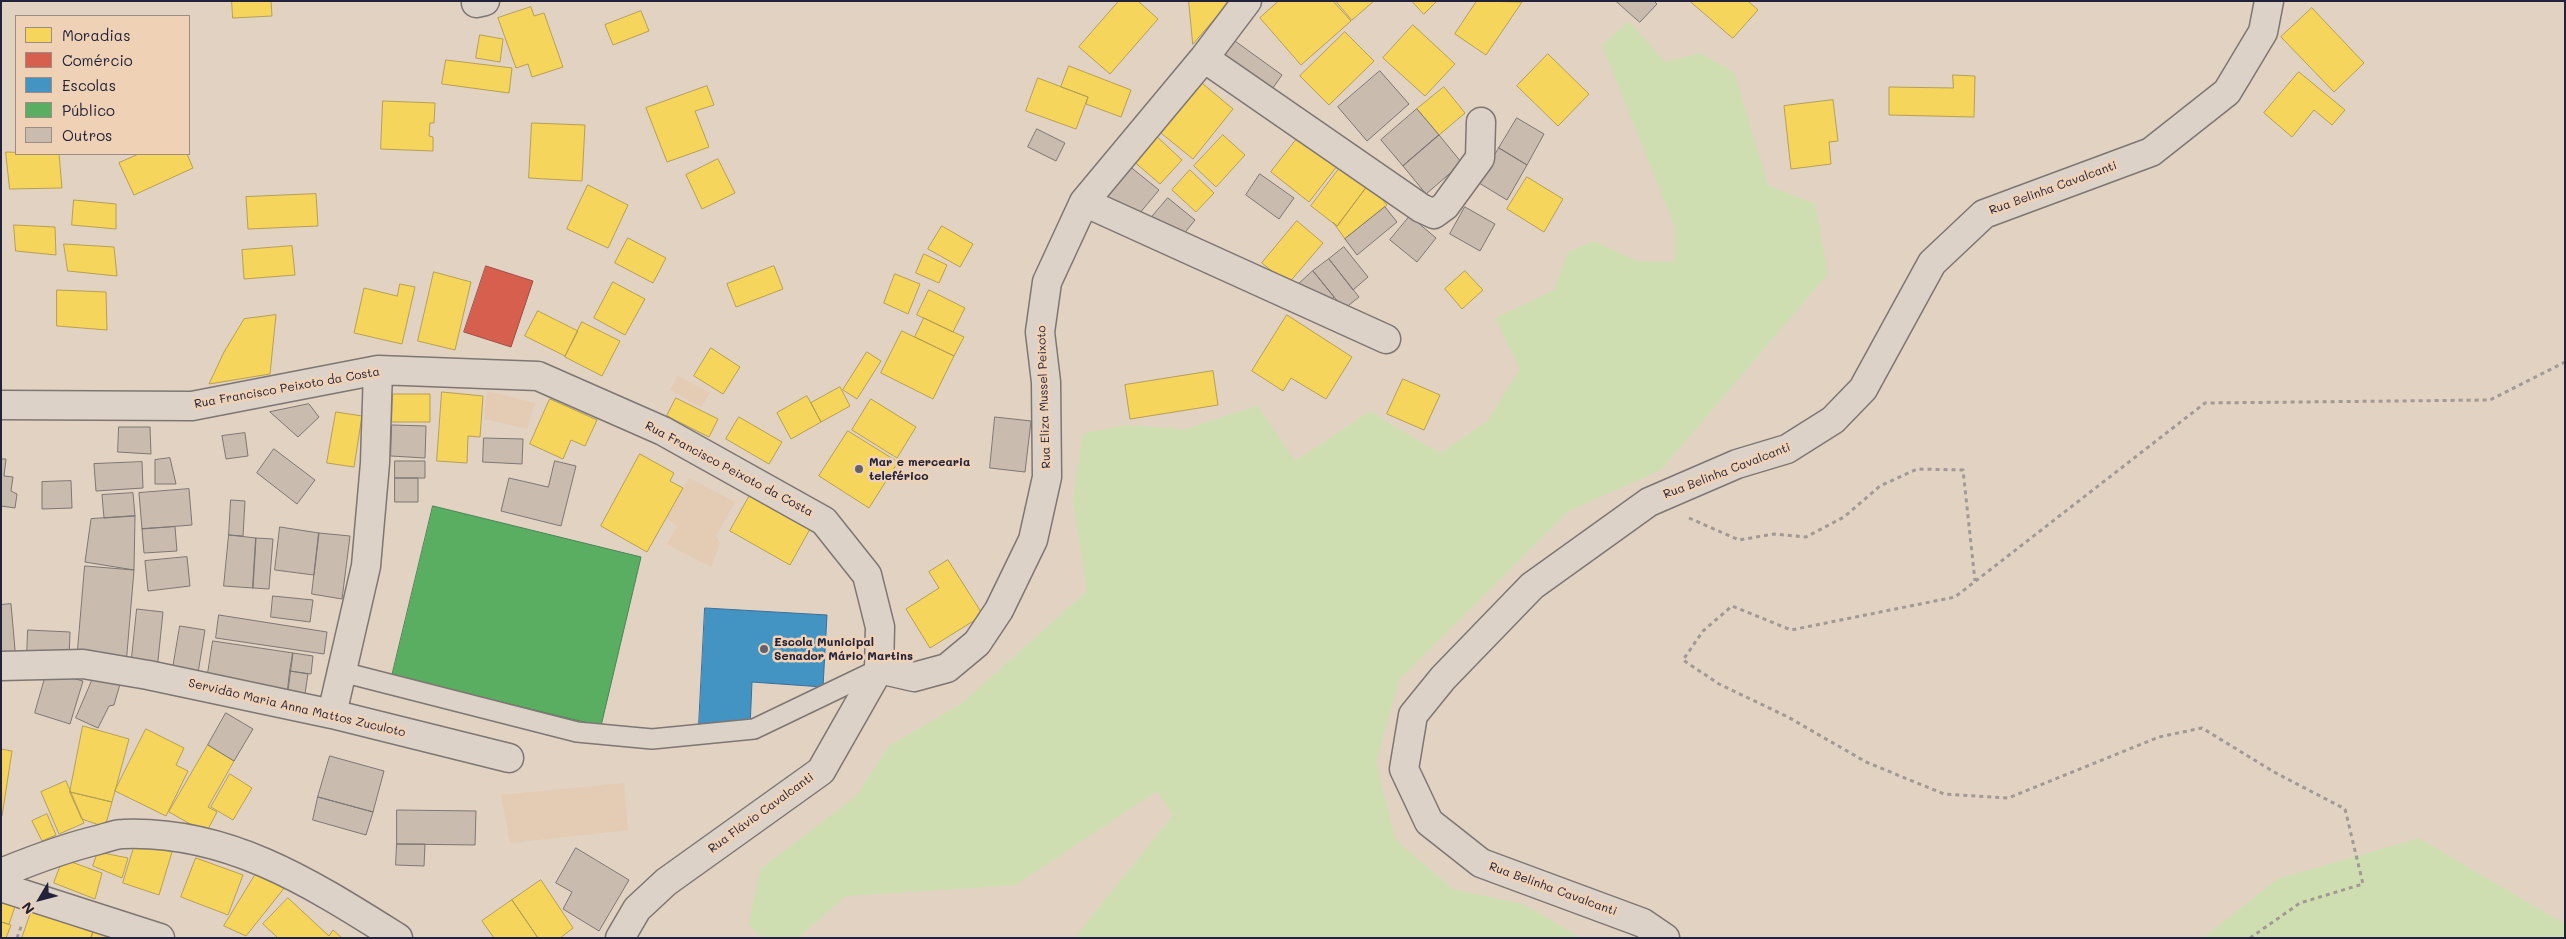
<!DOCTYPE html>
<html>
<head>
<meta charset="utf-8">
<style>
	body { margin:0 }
	#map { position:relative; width:2566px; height:939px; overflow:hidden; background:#e2d2c2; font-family:Mali,sans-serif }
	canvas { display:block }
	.frame { position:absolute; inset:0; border:2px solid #22223b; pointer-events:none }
	.legend { position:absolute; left:15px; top:15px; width:175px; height:140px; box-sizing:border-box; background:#efd2b5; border:1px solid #9d8c84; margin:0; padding:6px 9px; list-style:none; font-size:15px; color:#22223b }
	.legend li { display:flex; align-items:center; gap:10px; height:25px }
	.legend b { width:25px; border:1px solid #9d8c84 }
	.north { position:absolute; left:15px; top:874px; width:50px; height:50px; -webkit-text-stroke:4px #efd2b5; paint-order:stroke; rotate:233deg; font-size:14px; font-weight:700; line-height:20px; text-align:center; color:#22223b }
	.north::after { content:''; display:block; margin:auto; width:18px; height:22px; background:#22223b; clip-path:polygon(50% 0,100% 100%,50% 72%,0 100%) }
</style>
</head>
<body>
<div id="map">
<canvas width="2566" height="939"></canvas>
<div class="frame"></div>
<ul class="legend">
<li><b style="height:14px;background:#f6d55c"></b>Moradias</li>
<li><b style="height:14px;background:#d6604d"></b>Comércio</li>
<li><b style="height:14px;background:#4393c3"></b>Escolas</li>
<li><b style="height:14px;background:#5aae61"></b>Público</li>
<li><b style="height:14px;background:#c9bcaf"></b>Outros</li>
</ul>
<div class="north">N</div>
</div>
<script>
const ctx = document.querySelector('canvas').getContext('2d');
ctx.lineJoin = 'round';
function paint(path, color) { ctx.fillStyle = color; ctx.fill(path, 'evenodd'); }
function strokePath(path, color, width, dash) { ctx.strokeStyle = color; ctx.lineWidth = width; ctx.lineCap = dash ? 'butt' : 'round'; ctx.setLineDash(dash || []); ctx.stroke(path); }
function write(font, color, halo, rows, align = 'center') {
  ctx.font = font + ' Mali,sans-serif'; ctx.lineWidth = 5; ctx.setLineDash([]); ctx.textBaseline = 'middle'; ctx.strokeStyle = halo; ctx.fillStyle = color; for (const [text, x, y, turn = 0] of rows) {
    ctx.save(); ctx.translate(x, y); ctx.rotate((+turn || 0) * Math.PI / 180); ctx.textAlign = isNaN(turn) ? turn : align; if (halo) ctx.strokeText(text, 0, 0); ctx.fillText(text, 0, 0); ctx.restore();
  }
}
const built = new Path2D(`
	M678,376L710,393L701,407L670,390Z
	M487,391L535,403L527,429L484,419Z
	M689,478L735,502L716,536L720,543L711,567L667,544L677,526L666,518Z
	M624,783L628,830L510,843L501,795Z`);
const green = new Path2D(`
	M1629,21L1665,62L1700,53L1734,72L1768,185L1815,204L1828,274L1661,470L1569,511L1399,680L1376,762L1395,839L1453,889L1523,904L1582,938H1074L1173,815L1157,791L1016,885L846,896L798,938H760L749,924L760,869L856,796L889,746L962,703L1087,591L1073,500L1083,433L1126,425L1186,429L1258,405L1295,461L1370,411L1440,453L1487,421L1520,369L1495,318L1554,290L1568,252L1594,241L1637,261L1675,262V227L1602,45Z
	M2419,838L2565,924V938H2203L2277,879Z`);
const homes = new Path2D(`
	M232,1H271L272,16L233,18Z
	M1119,1H1138L1158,19L1110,74L1079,47Z
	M1189,1H1230L1193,44Z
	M1279,1H1333L1351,21L1301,65L1260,18Z
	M1336,1H1374L1352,20Z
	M1412,1H1437L1424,14Z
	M1477,1L1522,2L1486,55L1455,34Z
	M1690,1H1748L1758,10L1733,38Z
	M531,7L534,16L544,13L563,67L532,77L528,64L516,68L498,18Z
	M2312,8L2364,63L2334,92L2281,37Z
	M641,11L649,31L613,45L605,25Z
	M1413,25L1455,64L1425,96L1383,58Z
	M1345,32L1374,61L1329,105L1300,76Z
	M480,35L503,39L500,62L476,58Z
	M1548,54L1589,94L1558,126L1517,86Z
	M446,60L512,68L509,93L442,84Z
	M1069,66L1131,90L1121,117L1086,104L1088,97L1061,87Z
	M2299,72L2345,110L2332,125L2314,110L2292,137L2264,113Z
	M1953,75L1975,76L1974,117L1889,115V87L1953,88Z
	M1038,78L1088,97L1076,129L1026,111Z
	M1197,79L1233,109L1193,159L1156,129Z
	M707,86L714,105L695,111L709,147L667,162L646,108Z
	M1444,87L1465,113L1439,135L1417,109Z
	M1833,100L1838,141L1829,142L1831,164L1791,169L1784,106Z
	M383,101L435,103L434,123H430L429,136L433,137V151L381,149Z
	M532,123L585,125L582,181L529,178Z
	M1303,131L1341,161L1309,202L1271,172Z
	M1154,134L1182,160L1160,184L1131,159Z
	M1223,135L1245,155L1216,187L1194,166Z
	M6,152L59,154L62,188L10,189Z
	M139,154H187L193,168L134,195L119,163Z
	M718,159L735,193L702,209L686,175Z
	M1345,161L1371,181L1337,226L1311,206Z
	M1190,170L1214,193L1196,212L1172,190Z
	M1527,177L1563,199L1544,232L1507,209Z
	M1369,184L1387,205L1345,239L1333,222L1337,226Z
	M588,185L628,205L608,248L567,229Z
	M316,194L318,226L248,229L246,197Z
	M74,200L116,204V229L72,225Z
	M1297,221L1323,243L1288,284L1262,263Z
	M14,225L55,227L56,255L16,251Z
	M942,226L973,244L960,267L928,249Z
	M628,238L666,258L653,283L615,263Z
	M64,244L114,247L117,276L68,271Z
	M292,246L295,275L244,279L242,250Z
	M924,254L947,265L939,283L916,273Z
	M774,266L783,289L736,307L727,284Z
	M1465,271L1483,290L1462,309L1445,289Z
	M434,272L471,282L455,350L418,341Z
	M895,274L920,284L908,314L884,303Z
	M613,282L645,299L625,335L594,318Z
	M400,284L415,287L402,344L354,333L364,288L397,296Z
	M57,290L106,292L107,330L57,326Z
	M929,290L965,308L953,332L917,315Z
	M538,311L578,331L565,356L525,336Z
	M276,315L270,374L209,384L224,352L244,319Z
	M1287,315L1352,357L1326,399L1291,378L1283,391L1252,371Z
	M924,318L964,337L954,356L915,337Z
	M582,322L620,341L602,376L565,357Z
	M902,331L954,356L933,399L881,373Z
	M711,348L740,367L723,394L694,376Z
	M867,352L881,361L857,399L843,390Z
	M1213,371L1218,405L1130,419L1125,385Z
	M1403,379L1440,395L1424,430L1387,414Z
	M840,387L850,406L821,422L811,403Z
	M442,392L483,396L480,437L468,436L467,463L437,461Z
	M393,394H430V422H392Z
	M807,396L821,422L791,439L777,413Z
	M676,398L718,419L709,437L667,416Z
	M550,399L597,420L585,446L571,440L563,459L530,444Z
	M871,399L916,427L897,458L852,430Z
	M336,412L362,416L354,467L327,463Z
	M739,417L782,442L769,464L726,439Z
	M848,431L898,462L869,508L819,476Z
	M640,454L674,473L670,481L683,488L647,552L601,526Z
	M750,495L810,529L790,565L730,531Z
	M948,560L983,615L930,648L906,609L939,588L929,572Z
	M83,726L129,739L112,802L70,792Z
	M146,729L184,748L176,765L188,771L166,816L115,791Z
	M208,745L234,761L208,807L217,812L206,833L169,812Z
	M1,749L12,751L2,816L1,815Z
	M230,774L252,788L233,820L211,807Z
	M66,781L84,823L59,834L41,792Z
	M70,792L112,802L105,827L82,819Z
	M47,814L56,835L42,841L32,821Z
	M136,841L172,852L159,895L123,883Z
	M98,852L128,858L122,878L93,866Z
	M196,858L243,875L228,915L181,897Z
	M63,859L102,873L95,899L54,883Z
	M260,867L289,882L246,936L224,926Z
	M541,880L573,928L560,938H538L512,900Z
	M1,898L17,901L9,924L1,922Z
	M288,898L329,936L333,930L342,938H278L263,924Z
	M512,900L538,938H494L482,921Z
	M35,901L96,924L91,938H22Z
	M1,922L11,925L6,938H1Z
	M96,924L143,938H91Z`);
const shops = new Path2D(`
	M486,266L533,281L511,347L464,332Z`);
const schools = new Path2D(`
	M705,608L827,615L823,687L752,682L750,728L699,725Z`);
const public = new Path2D(`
	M433,506L641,557L601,726L392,676Z`);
const building = new Path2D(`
	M1616,1H1654L1657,4L1640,22Z
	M1235,41L1282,75L1268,95L1221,61Z
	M1380,71L1409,104L1367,141L1338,107Z
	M1417,109L1439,135L1403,166L1381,140Z
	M1517,118L1544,134L1527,165L1499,148Z
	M1037,129L1065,143L1056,161L1028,147Z
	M1439,135L1462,163L1426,194L1403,166Z
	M1499,148L1527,165L1507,200L1479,183Z
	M1128,165L1159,190L1134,220L1097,201Z
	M1260,174L1294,198L1279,219L1246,195Z
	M1168,198L1195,220L1178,241L1151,218Z
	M1385,207L1397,222L1357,255L1345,239Z
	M1465,207L1495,224L1480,251L1450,234Z
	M1410,216L1436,238L1417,262L1390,240Z
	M1344,247L1368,277L1353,290L1329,259Z
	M1329,259L1359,297L1344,309L1313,271Z
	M1313,271L1334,297L1322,307L1291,291Z
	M309,404L319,417L298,437L270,412Z
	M995,417L1031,421L1025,472L990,468Z
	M392,425L426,426L425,458L391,456Z
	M119,427H150L151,454L118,452Z
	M245,433L248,456L226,459L222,436Z
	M484,438L523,439L522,464L483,462Z
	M274,449L315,480L297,504L257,473Z
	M170,458L176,484H155V460Z
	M1,459H6L4,476L13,477L11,491L17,494L15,508L1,506Z
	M395,461H425V478H395Z
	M555,461L576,466L561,526L501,511L509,478L548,487Z
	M142,462L143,488L96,491L94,464Z
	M395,478H418V502H395Z
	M71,481L72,508L42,509V482Z
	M189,489L192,525L142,529L139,493Z
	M133,493L135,516L104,518L102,495Z
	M231,500L245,501L243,536L229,535Z
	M135,516L134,570L85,562L91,519Z
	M175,527L177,551L144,553L142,529Z
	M280,527L319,533L314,575L275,570Z
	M319,533L350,536L342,599L312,594Z
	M229,535L256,538L253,588L224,586Z
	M256,538L273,539L269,589L253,588Z
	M187,557L190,586L148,591L145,561Z
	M85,566L134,570L126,665L77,661Z
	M273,596L313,600L310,622L271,617Z
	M11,604L16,661L1,662V605Z
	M137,609L163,612L157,670L131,667Z
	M219,615L327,632L324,654L216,638Z
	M180,626L205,630L197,679L172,674Z
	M28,630L70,632L69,659L27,657Z
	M213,641L293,653L287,698L206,686Z
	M293,653L313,656L311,674L290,671Z
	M47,671L83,681L70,724L35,713Z
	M290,671L308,674L304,700L287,698Z
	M94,676L120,684L114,705L109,706L98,728L76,718Z
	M226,713L253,729L234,761L208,745Z
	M330,756L384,771L373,812L318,797Z
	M318,797L373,812L366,835L313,820Z
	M397,810L476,811L475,845L397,844Z
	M397,844H425L424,866L396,865Z
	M576,848L629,880L599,931L563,909L572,892L556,883Z`);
const path = new Path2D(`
	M1689,518L1739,540L1774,534L1806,537L1844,517L1880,486L1917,469L1963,470L1975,581
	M17,938L22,924
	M2250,938L2300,903L2363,884L2345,809L2274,772L2202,728L2159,737L2008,798L1944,794L1866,762L1788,717L1719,684L1683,660L1703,631L1732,606L1791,630L1955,597L2205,403L2490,400L2565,362`);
const lane = new Path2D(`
	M342,672L577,732L652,739L754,729L879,669`);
const street = new Path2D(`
	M476,3L485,1
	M1204,58L1421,208L1434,214L1445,206L1480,158L1481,122
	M1084,202L1386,339
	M1,405L192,406L378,370L538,376L663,431L824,521L867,575L880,627L879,669L821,771L666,882L637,909L620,938
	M1,666L83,664L148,675L332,714L509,758
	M879,669L914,677L947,668L977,643L999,610L1033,540L1047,477L1046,382L1040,332L1047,282L1084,202L1204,58L1247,1
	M332,714L366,566L375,463L378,370
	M1,873C33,860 64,848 98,840C106,838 115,834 123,834C229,830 312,884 398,938
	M1,887L160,938
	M1665,938L1643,923L1481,863L1429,822L1404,769L1413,715L1443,678L1532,586L1649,502L1737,464L1787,449L1833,420L1863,389L1932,263L1984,214L2151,152L2227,92L2263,32L2269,1`);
const markers = [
	[859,469,5,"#65606a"],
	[764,649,5,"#65606a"]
];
const streetNames = [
	["Rua Belinha Cavalcanti",2053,188,-20],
	["Rua Francisco Peixoto da Costa",287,388,-10],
	["Rua Eliza Mussel Peixoto",1044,397,-92],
	["Rua Francisco Peixoto da Costa",729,469,28],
	["Rua Belinha Cavalcanti",1727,471,-21],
	["Servidão Maria Anna Mattos Zuculoto",297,708,13],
	["Rua Flávio Cavalcanti",761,813,-36],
	["Rua Belinha Cavalcanti",1553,889,20]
];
const poiNames = [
	["Mar e mercearia",869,462],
	["teleférico",869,476],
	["Escola Municipal",774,642],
	["Senador Mário Martins",774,656]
];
paint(built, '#e3cbb4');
paint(green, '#cfdeb1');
paint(homes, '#f6d55c');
strokePath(homes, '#b69f52', 1);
paint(shops, '#d6604d');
strokePath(shops, '#a04d48', 1);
paint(schools, '#4393c3');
strokePath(schools, '#39719a', 1);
paint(public, '#5aae61');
strokePath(public, '#498456', 1);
paint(building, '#c9bcaf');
strokePath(building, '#7d7673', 1);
strokePath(lane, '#7d7673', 22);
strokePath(street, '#7d7673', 31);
strokePath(path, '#a19994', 3, [4, 4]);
strokePath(lane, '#ddd2c7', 19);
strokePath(street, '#ddd2c7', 28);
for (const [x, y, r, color] of markers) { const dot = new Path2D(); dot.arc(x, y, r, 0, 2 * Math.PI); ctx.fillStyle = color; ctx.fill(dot); strokePath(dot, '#efd2b5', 2); }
write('12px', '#22223b', '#efd2b5', streetNames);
write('bold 12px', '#22223b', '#efd2b5', poiNames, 'left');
</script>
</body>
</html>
